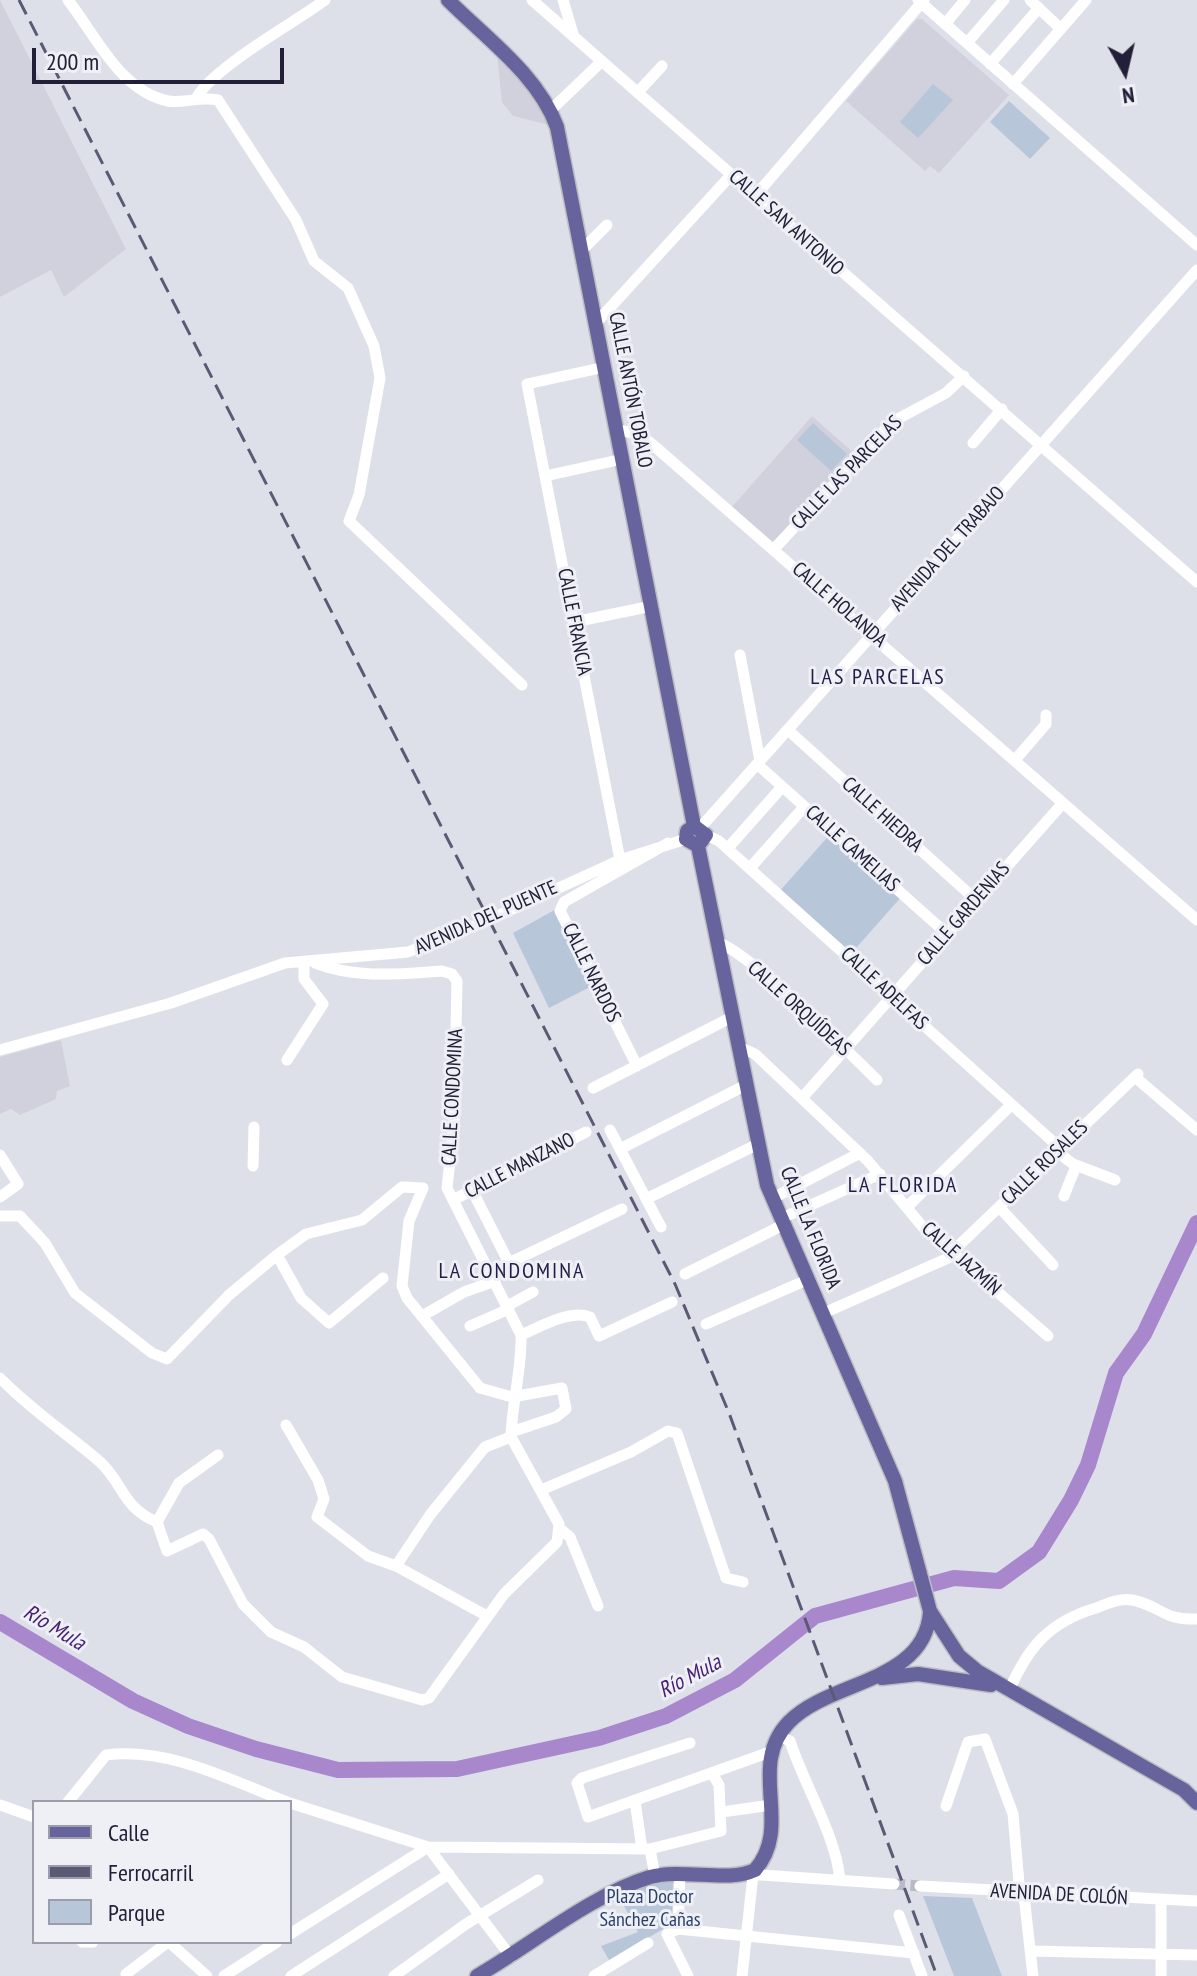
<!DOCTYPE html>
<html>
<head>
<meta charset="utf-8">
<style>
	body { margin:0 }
	#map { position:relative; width:1197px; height:1976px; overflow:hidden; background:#dee0e9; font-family:"PT Sans Narrow",sans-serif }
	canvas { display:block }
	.legend { position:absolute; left:32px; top:1800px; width:260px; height:144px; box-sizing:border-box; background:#eef0f6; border:2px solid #9c9daa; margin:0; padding:10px 14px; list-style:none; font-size:24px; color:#212038 }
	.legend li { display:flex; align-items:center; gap:16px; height:40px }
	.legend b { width:40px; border:2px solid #9c9daa }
	.north { position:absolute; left:1085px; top:32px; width:80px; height:80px; -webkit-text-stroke:6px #eef0f6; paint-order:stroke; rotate:172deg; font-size:22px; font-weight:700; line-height:32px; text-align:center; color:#212038 }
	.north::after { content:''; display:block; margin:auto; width:28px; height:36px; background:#212038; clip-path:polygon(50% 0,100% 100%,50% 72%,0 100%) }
	.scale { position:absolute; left:32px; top:48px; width:252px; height:36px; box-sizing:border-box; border:4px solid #212038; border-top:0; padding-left:10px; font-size:24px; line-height:28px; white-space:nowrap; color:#212038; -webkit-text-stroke:6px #eef0f6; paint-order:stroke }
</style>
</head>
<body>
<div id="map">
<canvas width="1197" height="1976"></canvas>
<ul class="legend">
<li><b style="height:10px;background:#67649d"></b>Calle</li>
<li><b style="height:10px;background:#5b5a74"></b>Ferrocarril</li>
<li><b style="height:22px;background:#b8c6da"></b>Parque</li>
</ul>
<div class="north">N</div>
<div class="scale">200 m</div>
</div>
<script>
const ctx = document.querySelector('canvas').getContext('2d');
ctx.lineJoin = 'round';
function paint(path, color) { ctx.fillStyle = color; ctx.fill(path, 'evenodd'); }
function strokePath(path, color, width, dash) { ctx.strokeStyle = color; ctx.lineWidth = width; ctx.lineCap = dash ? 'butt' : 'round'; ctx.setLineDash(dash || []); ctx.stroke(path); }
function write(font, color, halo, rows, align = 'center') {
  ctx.font = font + ' "PT Sans Narrow",sans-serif'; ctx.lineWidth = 6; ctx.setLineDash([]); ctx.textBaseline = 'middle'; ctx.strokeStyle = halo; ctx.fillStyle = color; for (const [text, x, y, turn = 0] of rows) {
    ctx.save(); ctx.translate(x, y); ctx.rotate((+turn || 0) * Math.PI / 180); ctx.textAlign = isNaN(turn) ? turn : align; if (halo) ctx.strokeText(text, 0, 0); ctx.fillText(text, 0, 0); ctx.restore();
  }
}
const built = new Path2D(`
	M0,0L126,249L64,297L51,270L0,297Z
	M917,19H922L1009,95L939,173L930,166L925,171L846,101Z
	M497,55L539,100L549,125L513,116L502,102Z
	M812,416L855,454L777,541L771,542L731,508Z
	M61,1040L70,1086L57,1091L56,1099L20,1115L11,1109L0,1114V1057Z`);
const green = new Path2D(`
	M933,84L953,100L918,138L900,122Z
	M1009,101L1050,138L1030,159L990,122Z
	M813,423L847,454L831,471L797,440Z
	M832,832L903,895L849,956L778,893Z
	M560,907L596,984L549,1008L513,933Z
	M673,1880L672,1924L609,1960L601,1946L638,1932L617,1893Z
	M923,1896L972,1898L1002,1976H954Z`);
const river = new Path2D(`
	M0,1622L133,1701L188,1726L256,1749L338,1770L457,1769L599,1738L666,1716L735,1680L815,1616L954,1578L999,1581L1039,1552L1071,1500L1088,1465L1116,1373L1144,1334L1197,1223`);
const minorTunnel = new Path2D(`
	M894,1884L920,1886`);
const minor = new Path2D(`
	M68,0C96,36 120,91 168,101C183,104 198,96 218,100L296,220L314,261L348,288L374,346L380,378L359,495L349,521L522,685
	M532,0L1197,582
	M563,0L574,37
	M918,0L1197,245
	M1030,0L1061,29
	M945,24L965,0
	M967,43L1004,0
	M990,64L1039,8
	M1013,84L1086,0
	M638,92L662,66
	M197,97C214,67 294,23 325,0
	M551,110L602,61
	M756,195L924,0
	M582,250L607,225
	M596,323L732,174
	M605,367L527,384L620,860
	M618,430L639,434L652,444L1197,920
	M973,443L1002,409
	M545,476L623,459
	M774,549L892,422L946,393L964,376
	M574,622L652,606
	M740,655L760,761
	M788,730L977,901
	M1015,760L1046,724V715
	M757,764L947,934
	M701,827L1197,270
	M706,835L719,841L1060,1148
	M728,848L782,787
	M750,868L804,807
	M495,917L620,860L686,839
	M717,942C752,954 846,1050 877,1080
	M315,963C357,979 398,974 442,971L452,974L457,981L454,1124L447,1188L521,1335C522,1369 512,1402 511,1437
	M739,1047L755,1054L868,1161L922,1226L1048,1336
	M0,1050L171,1003L285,963L408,952L484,922
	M287,1060L323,1004L304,979V963
	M637,1066L560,911L564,902L668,843
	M1135,1077L1197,1130
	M593,1088L732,1017
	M802,1098L1063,803
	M610,1130L661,1227
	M620,1149L746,1085
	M1056,1151L1073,1164L1115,1180
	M0,1155L18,1184L0,1197
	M253,1166L254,1127
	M473,1192L509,1263
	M1064,1196L1076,1166
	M773,1198L860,1153
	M646,1199L758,1144
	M453,1200L586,1132
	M907,1207L1011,1105
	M999,1207L1053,1265
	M0,1216H20L45,1243L75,1293L152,1353L167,1359L229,1295L277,1255L306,1234L362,1220L402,1187L423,1188L409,1221L402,1286L407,1298L480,1388L512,1397L562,1388L566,1409L556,1417L511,1432
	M782,1218L880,1174
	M952,1252L1138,1074
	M277,1255L301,1298L329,1323L383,1278
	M490,1272L622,1209
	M685,1274L785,1224
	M507,1306L533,1292
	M824,1313L955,1255
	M422,1316L464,1292L495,1281
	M706,1324L809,1279
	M470,1326L509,1309
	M521,1335C540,1327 570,1309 590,1317L599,1336L672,1302
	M0,1378C30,1409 66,1433 99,1461C124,1483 121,1507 157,1522L167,1551L203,1534L209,1539L243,1604L271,1632L304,1647L342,1677L422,1700L429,1698L504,1594L557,1542L559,1524L511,1437
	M286,1425L318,1480L324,1499L317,1517L368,1556L396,1566
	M541,1490L631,1452L668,1431L677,1433L726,1578L743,1582
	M157,1522L179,1483L218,1455
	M559,1528L570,1537L598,1606
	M487,1616L396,1566L430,1515L485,1447L511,1437
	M1009,1691C1028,1647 1049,1622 1096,1608C1107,1604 1119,1598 1132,1600C1160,1605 1161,1620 1197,1619
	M778,1736L790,1741C804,1785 836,1835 840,1880
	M690,1743L582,1778L577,1783L588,1817L770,1752
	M635,1801L642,1849
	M68,1802L106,1755C169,1747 230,1780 287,1802
	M290,1803L428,1847L650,1849L721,1831L719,1785L713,1775
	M0,1805L34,1817
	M946,1806L968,1742L985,1739L1013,1814L1019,1883L1025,1904L1033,1976
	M722,1812L771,1805
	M428,1847L511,1957
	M650,1849L655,1876
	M680,1873L678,1929L667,1934L688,1976
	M747,1874L894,1884
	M920,1886L1197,1901
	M899,1915L922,1976
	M678,1929L914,1953
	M290,1934L428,1847
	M82,1942H93
	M169,1942L207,1976
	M1032,1951L1197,1955
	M126,1974L168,1942
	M224,1976L277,1942
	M291,1976L449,1874
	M394,1976L466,1924L538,1880
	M594,1976L648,1943
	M742,1976L753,1875
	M1161,1976V1900`);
const major = new Path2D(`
	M448,0C486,38 538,75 557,127L694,826
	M694,826L687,831L686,839L698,846
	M694,826L706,835L698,846
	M698,846L767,1185L895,1481L930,1611L959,1656L977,1671L1184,1790L1197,1803
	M882,1678L918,1674L991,1685
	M477,1976C531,1945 591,1895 650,1877C683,1868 728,1883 755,1870C794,1826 746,1766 789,1722C830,1680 925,1683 930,1612`);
const rail = new Path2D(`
	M19,0L675,1284L729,1413L937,1976`);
const minorBridge = new Path2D(`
	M484,922L495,917`);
const streetNames = [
	["CALLE SAN ANTONIO",786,223,42],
	["CALLE ANTÓN TOBALO",630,390,79],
	["CALLE LAS PARCELAS",847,473,-46],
	["AVENIDA DEL TRABAJO",948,549,-48],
	["CALLE HOLANDA",839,605,41],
	["CALLE FRANCIA",574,622,79],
	["CALLE HIEDRA",882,815,42],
	["CALLE CAMELIAS",852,849,42],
	["CALLE GARDENIAS",964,914,-49],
	["AVENIDA DEL PUENTE",486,918,-24],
	["CALLE NARDOS",591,973,64],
	["CALLE ADELFAS",884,989,43],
	["CALLE ORQUÍDEAS",799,1009,42],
	["CALLE CONDOMINA",453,1097,-87],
	["CALLE ROSALES",1045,1163,-44],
	["CALLE MANZANO",520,1166,-27],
	["CALLE LA FLORIDA",810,1228,68],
	["CALLE JAZMÍN",961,1259,42],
	["AVENIDA DE COLÓN",1059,1895,3]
];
const parkNames = [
	["Plaza Doctor",650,1897],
	["Sánchez Cañas",650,1920]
];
const neighbourhoodNames = [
	["LAS PARCELAS",878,678],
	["LA FLORIDA",903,1186],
	["LA CONDOMINA",512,1272]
];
const waterNames = [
	["Río Mula",54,1628,31],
	["Río Mula",690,1677,-28]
];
paint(built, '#d0d1dd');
paint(green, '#b8c6da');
strokePath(river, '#a887cd', 16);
strokePath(minorTunnel, '#b8bac6', 11, [11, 5.5]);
strokePath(major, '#bcbcc3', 17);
strokePath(minor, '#fff', 11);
strokePath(major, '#67649d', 14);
strokePath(rail, '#5b5a74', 3, [16, 8]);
strokePath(minorBridge, '#fff', 11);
write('20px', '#212038', '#eef0f6', streetNames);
write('20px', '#2c406d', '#eef0f6', parkNames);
ctx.letterSpacing = '2px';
write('22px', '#201d49', '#eef0f6', neighbourhoodNames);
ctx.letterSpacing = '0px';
write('italic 22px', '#451d71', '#eef0f6', waterNames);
</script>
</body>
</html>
